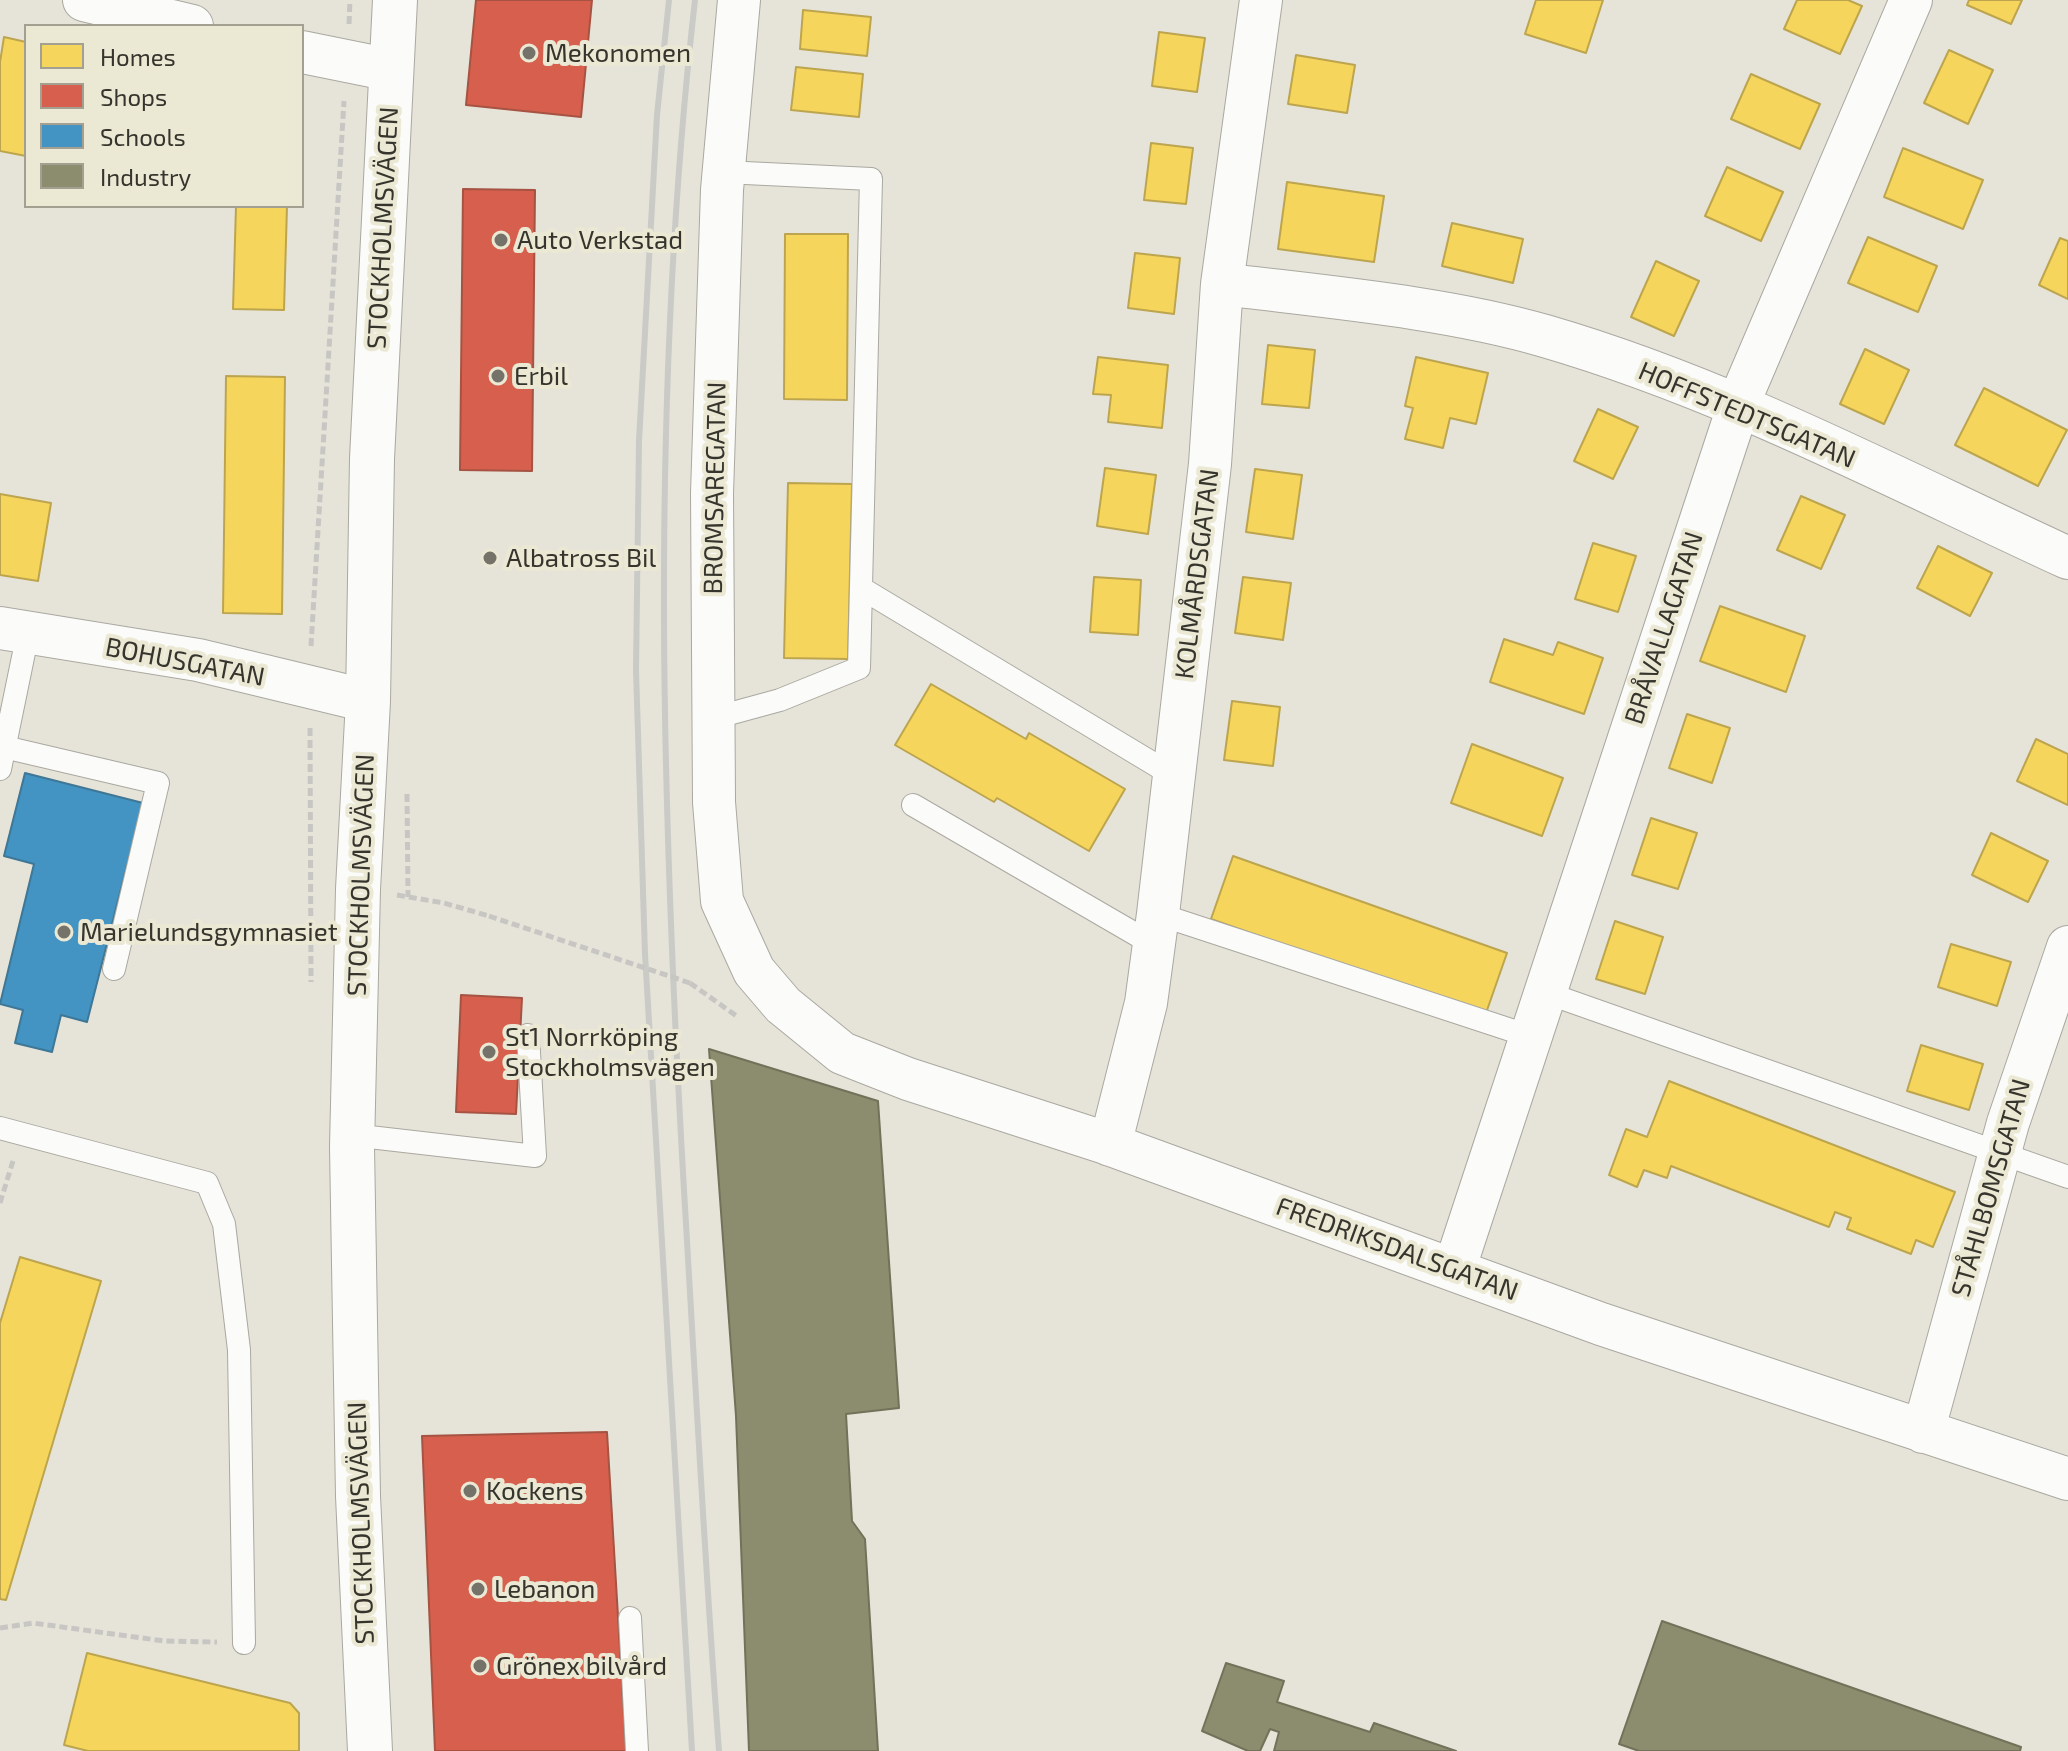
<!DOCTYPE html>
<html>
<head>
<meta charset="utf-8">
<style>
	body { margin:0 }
	#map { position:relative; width:2068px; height:1751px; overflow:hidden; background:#e6e4d9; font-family:"Exo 2",sans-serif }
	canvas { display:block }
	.legend { position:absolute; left:24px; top:24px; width:280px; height:184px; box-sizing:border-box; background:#ebe8d4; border:2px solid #a3a091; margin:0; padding:10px 14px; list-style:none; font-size:24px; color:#36352d }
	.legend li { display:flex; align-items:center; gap:16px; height:40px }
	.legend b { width:40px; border:2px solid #a3a091 }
</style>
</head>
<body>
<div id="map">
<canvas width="2068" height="1751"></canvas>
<ul class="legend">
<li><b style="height:22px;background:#f6d55c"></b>Homes</li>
<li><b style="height:22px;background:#d6604d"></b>Shops</li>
<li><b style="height:22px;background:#4393c3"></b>Schools</li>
<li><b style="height:22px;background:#8c8c6e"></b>Industry</li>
</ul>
</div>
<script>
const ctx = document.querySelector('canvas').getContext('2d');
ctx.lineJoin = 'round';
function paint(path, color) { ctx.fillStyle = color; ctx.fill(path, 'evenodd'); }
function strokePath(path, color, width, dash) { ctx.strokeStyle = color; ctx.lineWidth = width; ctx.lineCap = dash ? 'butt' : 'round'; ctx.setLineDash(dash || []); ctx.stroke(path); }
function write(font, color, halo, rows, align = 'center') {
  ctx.font = font + ' "Exo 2",sans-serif'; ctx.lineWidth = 8; ctx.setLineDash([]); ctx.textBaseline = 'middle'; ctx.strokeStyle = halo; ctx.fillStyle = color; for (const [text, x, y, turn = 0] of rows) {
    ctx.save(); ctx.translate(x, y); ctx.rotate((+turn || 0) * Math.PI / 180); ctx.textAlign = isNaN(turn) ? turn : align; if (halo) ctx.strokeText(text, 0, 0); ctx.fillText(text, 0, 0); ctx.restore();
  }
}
const homes = new Path2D(`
	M1536,0H1603L1586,53L1525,34Z
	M1797,0H1848L1862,6L1840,54L1784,29Z
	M1969,0H2022L2011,24L1967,5Z
	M803,10L871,17L867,56L800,49Z
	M1159,32L1205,38L1197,92L1152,86Z
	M4,37L26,42V156L0,151V62Z
	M1949,50L1993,70L1968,124L1924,103Z
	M1296,55L1355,65L1347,113L1288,104Z
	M796,67L863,74L859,117L791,110Z
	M1751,74L1820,104L1800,149L1731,119Z
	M1151,143L1193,148L1186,204L1144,200Z
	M1903,148L1983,180L1963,229L1884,197Z
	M1727,167L1783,192L1761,241L1705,216Z
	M1287,182L1384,196L1374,262L1278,249Z
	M236,206H287L284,310L233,309Z
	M1452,223L1523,239L1513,283L1442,266Z
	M785,234H848L847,400L784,399Z
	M1868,237L1937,266L1918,312L1848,283Z
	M2060,238L2068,241V299L2039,285Z
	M1135,253L1180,258L1174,314L1128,308Z
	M1656,261L1699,281L1674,336L1631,317Z
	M1268,345L1315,350L1309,408L1262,404Z
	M1865,349L1909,370L1884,424L1840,404Z
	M1098,357L1168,365L1162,428L1108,422L1111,395L1093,394Z
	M1416,357L1488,373L1476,424L1450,418L1443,448L1405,439L1413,408L1405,406Z
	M226,376L285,377L282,614L223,613Z
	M1984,388L2067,430L2038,486L1955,445Z
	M1598,409L1638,427L1613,479L1574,461Z
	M1105,468L1156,475L1148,534L1097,526Z
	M1255,469L1302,475L1293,539L1246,532Z
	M788,483L852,484L848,659L784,658Z
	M0,494L51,503L38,581L0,575Z
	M1801,496L1845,515L1821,569L1777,550Z
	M1593,543L1636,556L1618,612L1575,599Z
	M1938,546L1992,573L1970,616L1917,588Z
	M1094,577L1141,580L1138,635L1090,632Z
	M1243,577L1291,583L1283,640L1235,633Z
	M1720,606L1805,636L1786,692L1700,661Z
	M1504,639L1553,655L1558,642L1603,658L1584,714L1490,682Z
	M931,684L1026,739L1029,733L1125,789L1089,851L997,798L994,802L895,745Z
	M1232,701L1280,707L1273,766L1224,760Z
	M1687,714L1730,728L1712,783L1669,768Z
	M2036,739L2068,754V805L2017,781Z
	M1472,744L1563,778L1542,836L1451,803Z
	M1651,818L1697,833L1678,889L1632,875Z
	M1991,833L2048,861L2028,902L1972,875Z
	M1233,856L1507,953L1485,1016L1211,919Z
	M1615,921L1663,937L1645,994L1596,979Z
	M1951,944L2011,962L1997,1006L1938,987Z
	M1921,1045L1983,1064L1969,1110L1907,1091Z
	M1669,1081L1955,1192L1933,1247L1916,1240L1911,1254L1847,1229L1851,1218L1835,1212L1829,1227L1671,1166L1667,1178L1644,1170L1637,1187L1609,1175L1626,1129L1647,1137Z
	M20,1257L101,1281L6,1600L0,1599V1323Z
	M87,1653L290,1703L299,1713V1751H88L64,1745Z`);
const shops = new Path2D(`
	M476,0H592L581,117L466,105Z
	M463,189L535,190L532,471L460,470Z
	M461,995L522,998L516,1114L456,1112Z
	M607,1432L626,1751H435L422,1436Z`);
const schools = new Path2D(`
	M25,773L143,803L87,1022L61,1015L52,1052L15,1043L23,1010L0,1004L34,864L4,856Z`);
const industry = new Path2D(`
	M709,1049L878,1101L899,1408L846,1414L852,1521L865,1539L878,1751H749L736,1416Z
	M1662,1621L2021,1747L2020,1751H1639L1619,1744Z
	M1226,1663L1284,1681L1277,1702L1370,1732L1374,1723L1456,1751H1274L1279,1732L1270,1729L1260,1751H1248L1202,1731Z`);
const path = new Path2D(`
	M349,24L350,0
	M311,646L344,101
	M310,728L311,982
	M407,794L408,897
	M397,895L444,903L489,916
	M690,983L738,1017
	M0,1203L13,1161
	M0,1628L33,1623L164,1641L217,1642`);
const lane = new Path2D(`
	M861,588L1174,776
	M714,718L780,700L859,668L871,179L724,172
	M4,747L158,783L114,969
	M0,769L28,633
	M913,805L1137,935L1154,939
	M1158,914L1529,1036
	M1544,992L2068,1177
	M0,1128L207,1183L224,1224L239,1350L244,1643
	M352,1135L535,1156L528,1035
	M630,1618L637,1751`);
const street = new Path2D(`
	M84,0L192,26
	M739,0L722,190L712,493L714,802L722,901L754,971L783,1005L842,1053L908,1079L1103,1142L1601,1324L2068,1479
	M302,52L391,70
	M1222,284C1326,297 1445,307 1545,336C1727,389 1896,479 2068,558
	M0,628L198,660L368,701
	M1110,1145L1146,1003L1158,914L1210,464L1222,284L1261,0
	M1454,1270L1742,395L1911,0
	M1923,1432L2008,1123L2068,947`);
const secondary = new Path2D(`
	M370,1751L358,1496L352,1147L358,889L368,701L372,459L395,0`);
const rail = new Path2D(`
	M669,0L657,115L639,441L636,670L645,954L692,1751
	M695,0C648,413 662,827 687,1241C697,1411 706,1581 719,1751`);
const pathBridge = new Path2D(`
	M489,916L690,983`);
const markers = [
	[529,53,8,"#747269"],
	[501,240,8,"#747269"],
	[498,376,8,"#747269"],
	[490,558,8,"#747269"],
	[64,932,8,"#747269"],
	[489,1052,8,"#747269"],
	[470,1491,8,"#747269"],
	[478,1589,8,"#747269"],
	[480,1666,8,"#747269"]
];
const poiNames = [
	["Mekonomen",545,53],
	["Auto Verkstad",517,240],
	["Erbil",514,376],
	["Albatross Bil",506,558],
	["Marielundsgymnasiet",80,932],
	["St1 Norrköping",505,1037],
	["Stockholmsvägen",505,1067],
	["Kockens",486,1491],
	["Lebanon",494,1589],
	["Grönex bilvård",496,1666]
];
const streetNames = [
	["STOCKHOLMSVÄGEN",383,228,-87],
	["HOFFSTEDTSGATAN",1747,415,23],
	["BROMSAREGATAN",715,488,-89],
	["KOLMÅRDSGATAN",1197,574,-83],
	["BRÅVALLAGATAN",1664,628,-72],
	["BOHUSGATAN",185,662,11],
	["STOCKHOLMSVÄGEN",361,875,-88],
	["STÅHLBOMSGATAN",1991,1188,-74],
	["FREDRIKSDALSGATAN",1397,1249,20],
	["STOCKHOLMSVÄGEN",361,1523,-92]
];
paint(homes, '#f6d55c');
strokePath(homes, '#bca54e', 2);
paint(shops, '#d6604d');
strokePath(shops, '#a65343', 2);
paint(schools, '#4393c3');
strokePath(schools, '#3f7796', 2);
paint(industry, '#8c8c6e');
strokePath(industry, '#72725a', 2);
strokePath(lane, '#aaa8a0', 24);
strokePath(street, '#aaa8a0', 44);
strokePath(secondary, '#aaa8a0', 46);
strokePath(path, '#c7c6c3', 5, [8, 4]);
strokePath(lane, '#fbfbf9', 22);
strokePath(street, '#fbfbf9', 42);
strokePath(secondary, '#fbfbf9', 44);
strokePath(rail, '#cacac7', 6);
strokePath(pathBridge, '#c7c6c3', 5, [8, 4]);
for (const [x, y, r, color] of markers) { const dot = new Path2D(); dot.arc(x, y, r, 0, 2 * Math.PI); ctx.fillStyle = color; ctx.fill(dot); strokePath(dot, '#ebe8d4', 3); }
write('26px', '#36352d', '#ebe8d4', poiNames, 'left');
write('26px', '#36352d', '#ebe8d4', streetNames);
</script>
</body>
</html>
